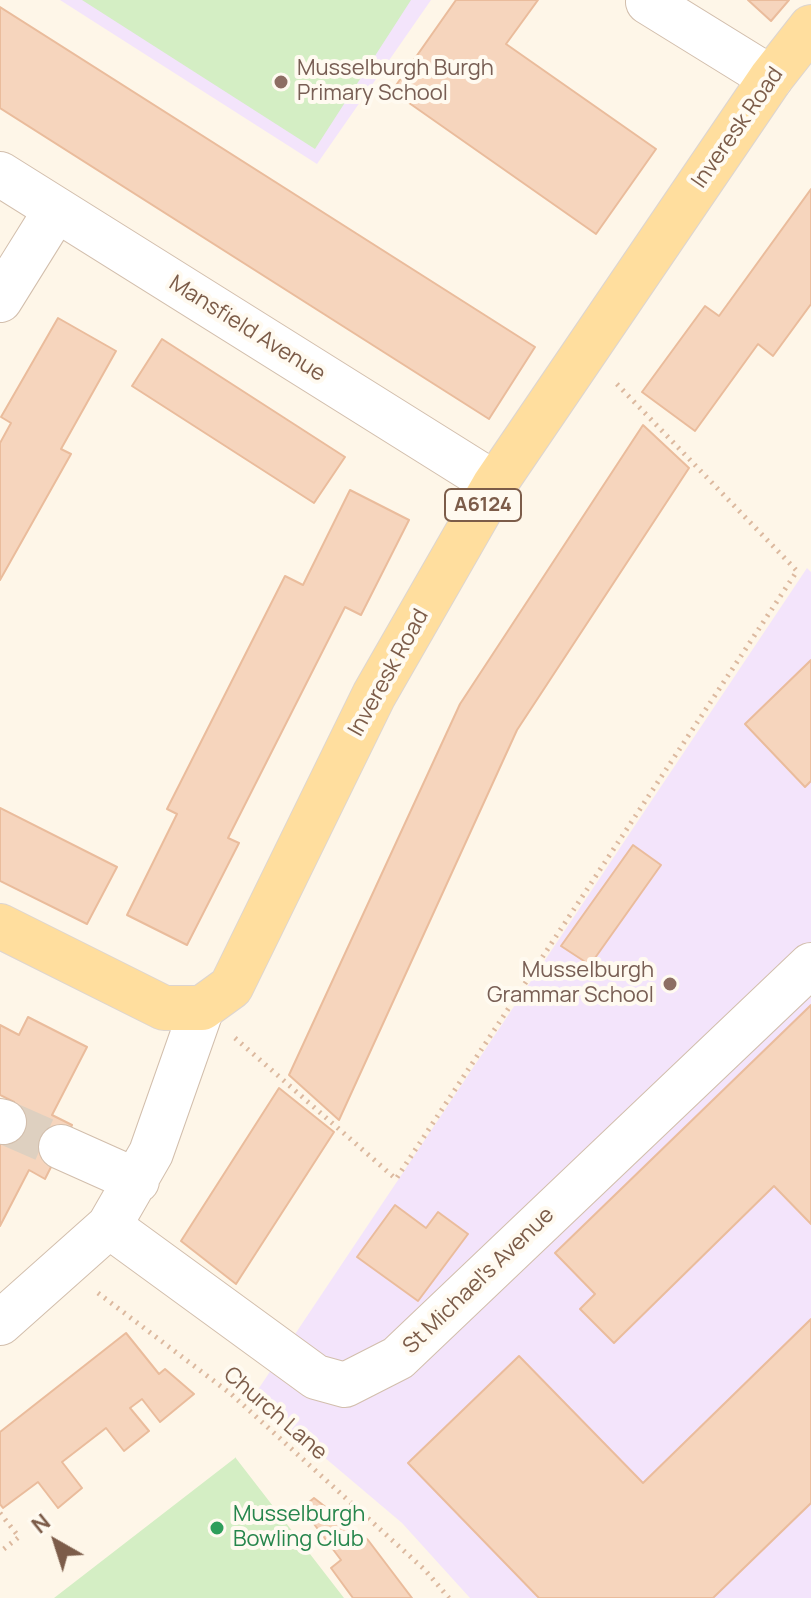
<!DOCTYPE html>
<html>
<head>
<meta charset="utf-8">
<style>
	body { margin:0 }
	#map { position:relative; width:811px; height:1598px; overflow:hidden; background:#fef6e8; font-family:Manrope,sans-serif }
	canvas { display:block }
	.north { position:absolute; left:16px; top:1502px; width:80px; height:80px; -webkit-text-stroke:6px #fffaf0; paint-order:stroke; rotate:321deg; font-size:22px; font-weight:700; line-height:32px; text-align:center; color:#7c5c49 }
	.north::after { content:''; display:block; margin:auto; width:28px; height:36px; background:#7c5c49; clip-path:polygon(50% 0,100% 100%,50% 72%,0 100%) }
</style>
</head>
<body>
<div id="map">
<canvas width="811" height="1598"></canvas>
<div class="north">N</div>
</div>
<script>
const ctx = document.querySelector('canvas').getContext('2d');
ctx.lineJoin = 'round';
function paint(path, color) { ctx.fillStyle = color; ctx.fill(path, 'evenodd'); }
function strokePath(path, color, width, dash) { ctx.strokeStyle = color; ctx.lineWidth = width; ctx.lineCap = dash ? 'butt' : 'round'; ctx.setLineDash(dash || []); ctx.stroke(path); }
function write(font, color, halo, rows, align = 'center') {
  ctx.font = font + ' Manrope,sans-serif'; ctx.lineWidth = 8; ctx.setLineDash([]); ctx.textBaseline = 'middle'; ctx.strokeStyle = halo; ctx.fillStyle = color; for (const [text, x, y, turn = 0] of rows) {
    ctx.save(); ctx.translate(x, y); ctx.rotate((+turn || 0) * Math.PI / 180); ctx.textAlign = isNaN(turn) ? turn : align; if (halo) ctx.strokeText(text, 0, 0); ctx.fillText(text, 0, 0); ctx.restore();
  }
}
const education = new Path2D(`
	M60,0H431L317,164Z
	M807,568L811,572V1598H470L402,1523L253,1397Z`);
const green = new Path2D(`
	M82,0H411L315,149Z
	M235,1457L344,1598H54L235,1458Z`);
const building = new Path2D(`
	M456,0H538L506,44L656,149L596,234L392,91Z
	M748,0H789L771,21Z
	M0,7L535,347L489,419L0,108Z
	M811,189V304L773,356L758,344L695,431L642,392L705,306L719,316Z
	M58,318L116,351L61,449L71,454L0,580V443L11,423L1,417Z
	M162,339L345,457L314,503L132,386Z
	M643,425L689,468L517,730L339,1120L289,1075L460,704Z
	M350,490L409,520L361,615L345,607L228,838L239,843L187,945L127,915L177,814L167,809L285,576L303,585Z
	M811,660V781L805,787L745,724Z
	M0,808L117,867L87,924L0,881Z
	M633,845L661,865L590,965L561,946Z
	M811,1005V1224L774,1186L614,1343L580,1309L595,1294L555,1253Z
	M28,1017L87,1047L52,1115L72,1125L45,1179L29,1170L0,1226V1129L14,1102L0,1095V1025L19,1035Z
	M279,1088L334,1132L236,1284L181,1241Z
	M395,1205L426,1228L438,1212L468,1234L418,1301L357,1257Z
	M811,1319V1503L713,1598H539L408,1463L519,1356L643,1483Z
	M126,1333L159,1374L165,1369L194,1394L160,1422L142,1399L130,1408L149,1431L124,1451L106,1428L62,1462L82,1488L58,1508L38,1482L3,1508L0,1504V1432Z
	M314,1498L368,1540L412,1598H353L331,1568L341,1560L302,1508Z`);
const minorTunnel = new Path2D(`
	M4,1122L61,1147`);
const path = new Path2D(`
	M235,1038L396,1179L797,571L615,382
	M98,1293L231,1394L425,1570L449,1598
	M0,1513L19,1537L0,1552`);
const minor = new Path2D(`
	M648,2L771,78
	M0,174L495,484
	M0,300L56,210
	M0,1121L4,1122
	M61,1147L137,1181
	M109,1226L316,1377L345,1385L398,1358L811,965
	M0,1323L109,1226L151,1153L202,1008`);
const major = new Path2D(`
	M0,926L164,1008H202L231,987L374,695L495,484L771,78L811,27`);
const markers = [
	[281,82,8,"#8d6e63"],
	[670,984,8,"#8d6e63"],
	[217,1528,8,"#2e9e5b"]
];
const shields = [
	[483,505,76]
];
const shieldNames = [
	["A6124",483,505]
];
const educationNames = [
	["Musselburgh Burgh",297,69],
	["Primary School",297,94],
	["Musselburgh",654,971,"right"],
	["Grammar School",654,996,"right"]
];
const streetNames = [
	["Inveresk Road",738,128,-55],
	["Mansfield Avenue",247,329,32],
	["Inveresk Road",389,673,-61],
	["St Michael's Avenue",479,1281,-44],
	["Church Lane",275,1414,41]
];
const leisureNames = [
	["Musselburgh",233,1515],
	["Bowling Club",233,1540]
];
paint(education, '#f3e4fb');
paint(green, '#d4eec4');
paint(building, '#f6d5bd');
strokePath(building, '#eabc9c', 2);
strokePath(minorTunnel, '#ded0c0', 44, [44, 22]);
strokePath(minor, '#d2beac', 46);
strokePath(major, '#ddd5d0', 46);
strokePath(path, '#dcb99f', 5, [2, 6]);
strokePath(minor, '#fff', 44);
strokePath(major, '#ffde9e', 44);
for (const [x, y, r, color] of markers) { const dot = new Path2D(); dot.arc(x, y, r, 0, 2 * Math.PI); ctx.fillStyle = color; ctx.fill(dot); strokePath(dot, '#fffaf0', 3); }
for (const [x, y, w] of shields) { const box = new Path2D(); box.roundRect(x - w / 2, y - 16, w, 32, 6); ctx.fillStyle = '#fffaf0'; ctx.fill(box); strokePath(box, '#7c5c49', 2); }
write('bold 20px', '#7c5c49', null, shieldNames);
write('22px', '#785e54', '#fffaf0', educationNames, 'left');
write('22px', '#7c5c49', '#fffaf0', streetNames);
write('22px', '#27864d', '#fffaf0', leisureNames, 'left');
</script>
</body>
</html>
